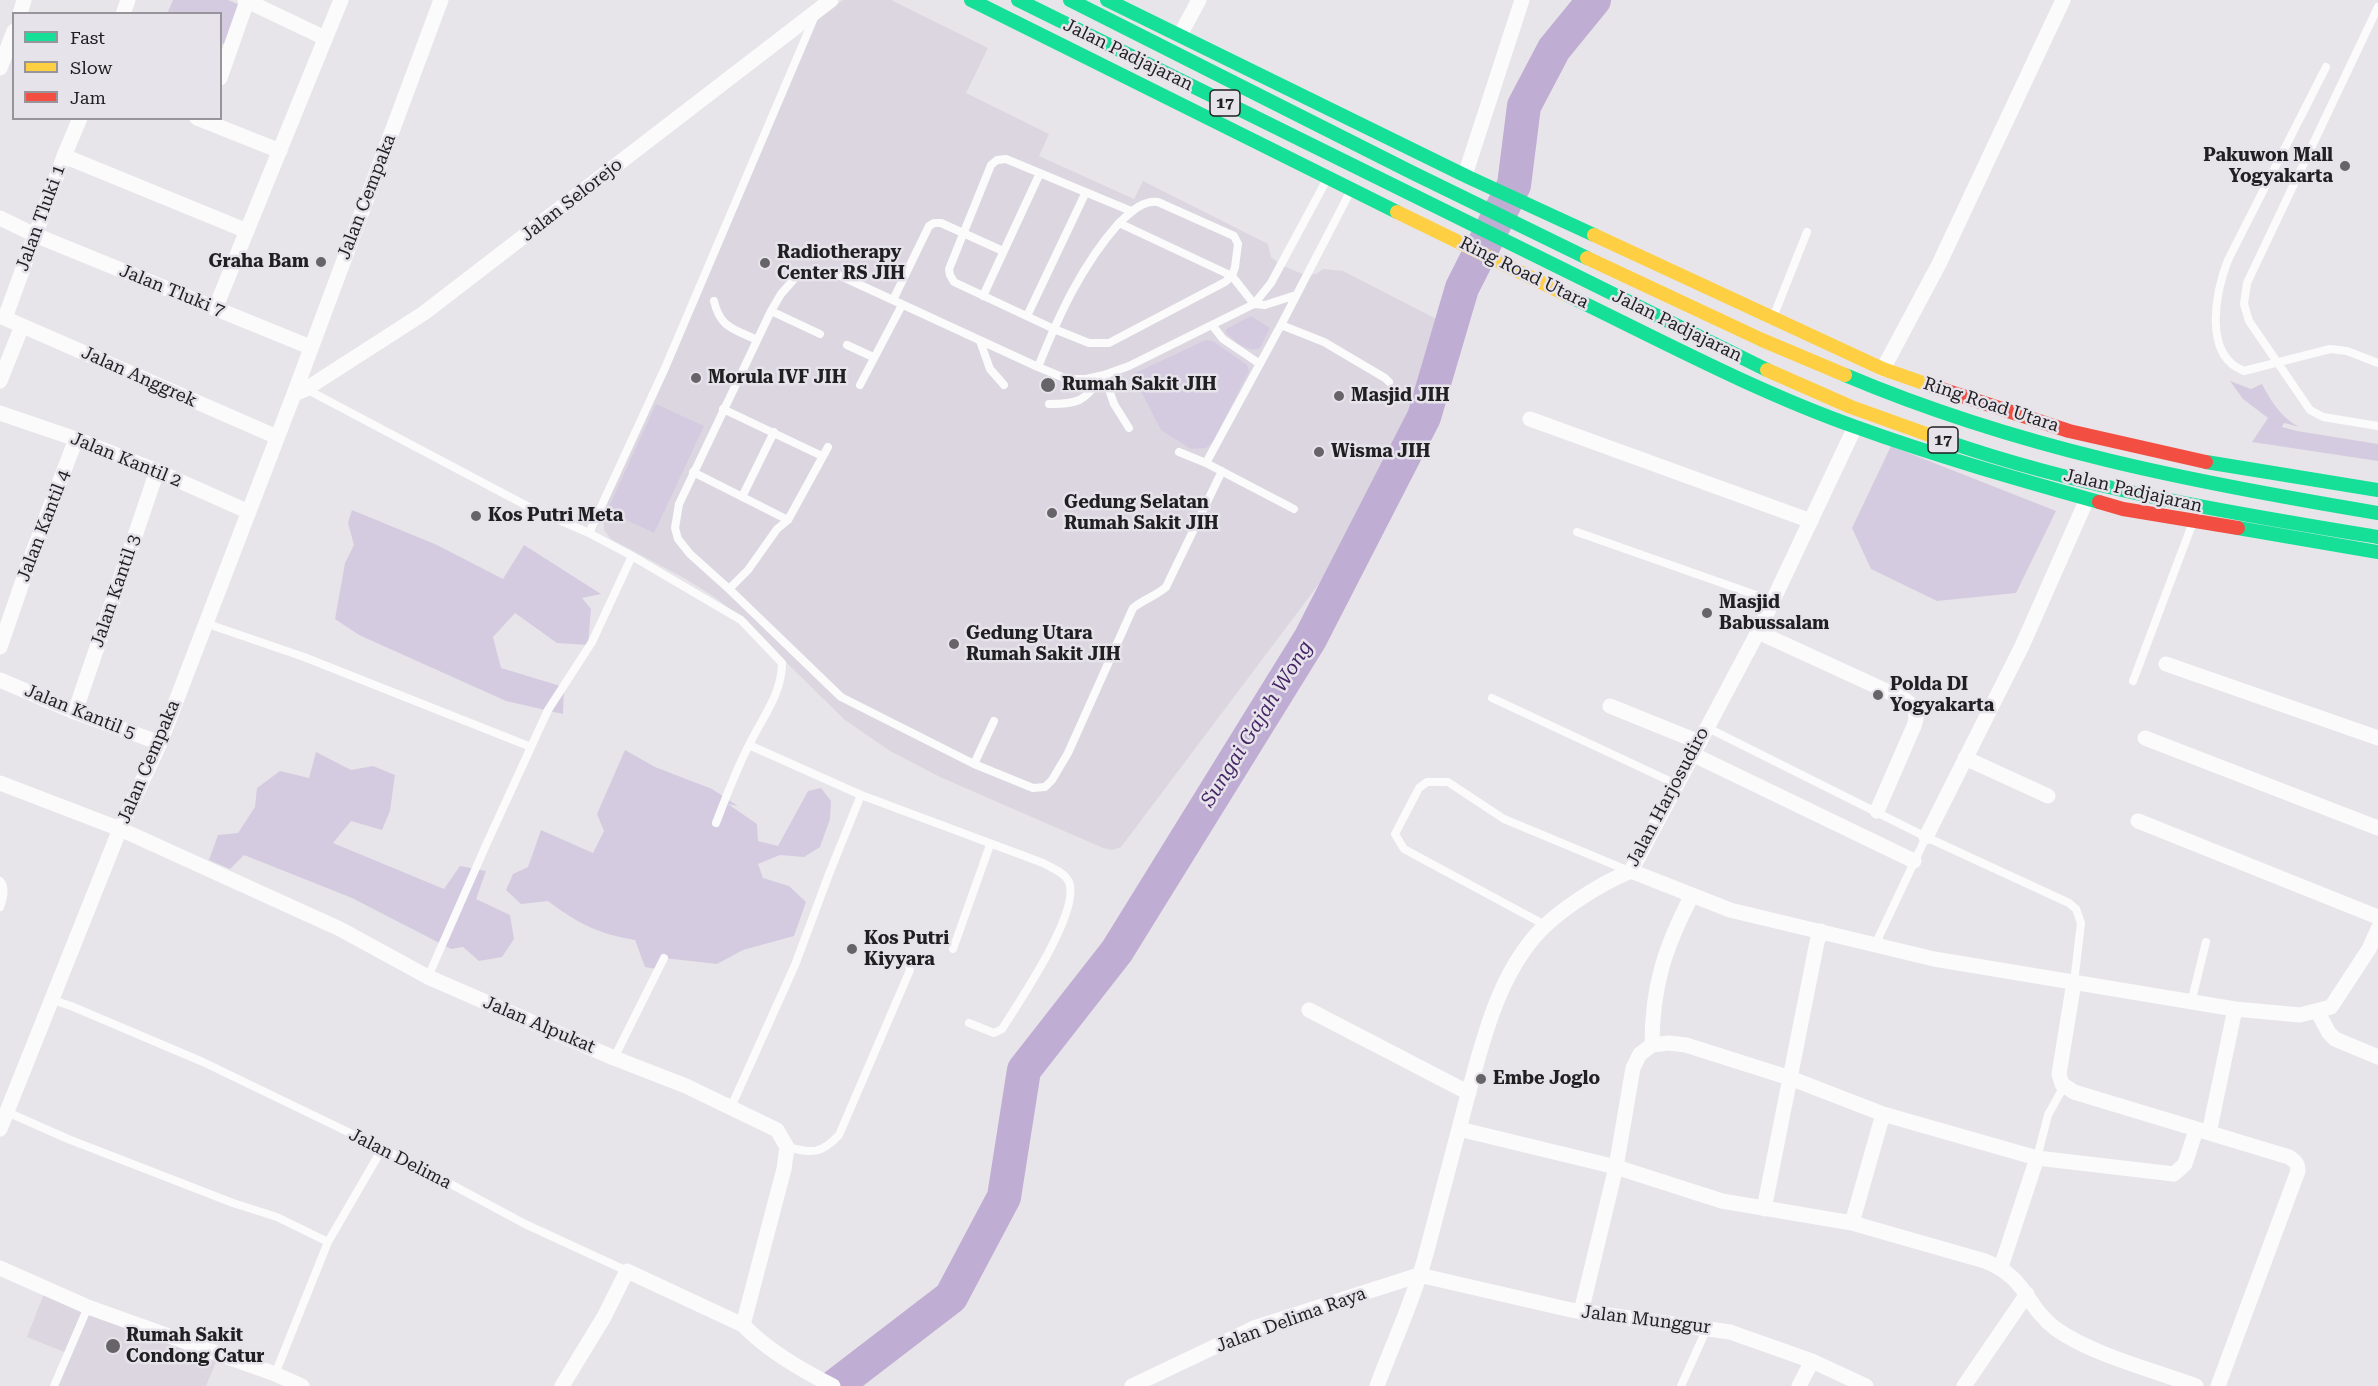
<!DOCTYPE html>
<html>
<head>
<meta charset="utf-8">
<style>
	body { margin:0 }
	#map { position:relative; width:2378px; height:1386px; overflow:hidden; background:#e7e5e9; font-family:"Roboto Serif",serif }
	canvas { display:block }
	.legend { position:absolute; left:12px; top:12px; width:210px; height:108px; box-sizing:border-box; background:#e7e3eb; border:2px solid #97959b; margin:0; padding:8px 10px; list-style:none; font-size:18px; color:#201f22 }
	.legend li { display:flex; align-items:center; gap:12px; height:30px }
	.legend b { width:30px; border:2px solid #97959b }
</style>
</head>
<body>
<div id="map">
<canvas width="2378" height="1386"></canvas>
<ul class="legend">
<li><b style="height:8px;background:#16e098"></b>Fast</li>
<li><b style="height:8px;background:#ffcf43"></b>Slow</li>
<li><b style="height:8px;background:#f24e42"></b>Jam</li>
</ul>
</div>
<script>
const ctx = document.querySelector('canvas').getContext('2d');
ctx.lineJoin = 'round';
function paint(path, color) { ctx.fillStyle = color; ctx.fill(path, 'evenodd'); }
function strokePath(path, color, width, dash) { ctx.strokeStyle = color; ctx.lineWidth = width; ctx.lineCap = dash ? 'butt' : 'round'; ctx.setLineDash(dash || []); ctx.stroke(path); }
function write(font, color, halo, rows, align = 'center') {
  ctx.font = font + ' "Roboto Serif",serif'; ctx.lineWidth = 5; ctx.setLineDash([]); ctx.textBaseline = 'middle'; ctx.strokeStyle = halo; ctx.fillStyle = color; for (const [text, x, y, turn = 0] of rows) {
    ctx.save(); ctx.translate(x, y); ctx.rotate((+turn || 0) * Math.PI / 180); ctx.textAlign = isNaN(turn) ? turn : align; if (halo) ctx.strokeText(text, 0, 0); ctx.fillText(text, 0, 0); ctx.restore();
  }
}
const built = new Path2D(`
	M843,0H891L988,48L966,93L1049,134L1039,156L1134,199L1143,181L1268,244L1271,257L1281,265L1305,275L1316,274L1323,269L1343,271L1452,327L1425,443L1121,847L1112,850L1103,848L940,777L890,751L845,720L746,623L716,598L684,578L611,539L604,530L603,511L817,18Z
	M45,1291L216,1362L206,1386H54L69,1354L27,1337Z`);
const green = new Path2D(`
	M173,0H228L242,6L225,45L221,42L220,14H167Z
	M1251,316L1270,328L1260,348C1248,353 1233,341 1226,332V329Z
	M1206,340L1213,341L1247,365L1249,371L1213,442L1206,448L1191,449L1161,430L1133,376L1135,373Z
	M2230,381L2251,389L2262,384C2271,401 2282,419 2300,427L2284,423L2282,427L2297,431L2378,444V461L2252,442L2268,418L2243,399Z
	M656,404L704,426L654,533L607,511Z
	M1891,446L2056,511L2016,593L1937,601L1871,569L1852,528Z
	M352,510L437,545L503,579L524,545L601,594L582,598L591,609L588,645L557,643L515,613L493,637L501,668L564,687L563,714L506,701L359,635L335,619L345,563L354,545L348,523Z
	M625,750L655,767L712,789L738,806L728,804L757,824L758,841L778,846L808,791L821,788L831,801L830,819L820,847L804,857L780,855L758,864L763,878L789,886L806,902L794,936L743,950L717,964L664,958L662,970L645,967L635,940C598,934 577,923 548,901L521,904L506,890L513,874L528,867L541,830L593,853L604,831L597,814Z
	M316,752L351,770L373,766L395,775L390,811L382,830L351,821L333,843L444,889L460,866L486,871L476,899L510,915L514,939L502,957L479,961L463,947L451,949L352,898L244,855L230,869L209,860L218,835L238,833L255,807L257,788L280,771L309,778Z`);
const river = new Path2D(`
	M835,1386L951,1297L1004,1197L1024,1070L1117,951L1310,639L1424,417L1462,288L1514,185L1524,106L1554,49L1594,0`);
const lane = new Path2D(`
	M2378,7L2247,283L2244,304L2249,321L2310,410L2323,417L2378,426
	M2326,67L2228,260C2216,291 2202,355 2244,371L2330,349L2347,351L2378,363
	M1119,223C1130,213 1142,200 1158,202L1234,236L1238,244L1235,267L1232,276L1225,282L1109,343H1089L1054,329L954,282L950,275L949,269L991,165L997,160L1006,159L1131,211
	M983,296L1040,173
	M893,300L929,226L934,223H941L1003,251
	M714,301C720,328 734,329 757,340
	M771,311L820,334
	M1774,315L1807,232
	M1027,316L1085,194
	M1212,325L1223,339L1260,364
	M1281,325L1324,342L1385,378L1389,382
	M980,341L990,369L1004,385
	M847,345L873,357
	M1038,367C1059,315 1081,266 1119,223L1232,276L1254,304L1265,305L1296,295
	M1104,375L1114,404L1129,428
	M860,385L902,305
	M306,389L529,507L589,533L632,556L741,620L782,663C782,694 762,718 749,745C736,770 726,797 716,823
	M1049,404C1083,404 1083,400 1104,375
	M723,409L822,456
	M1179,452L1206,463L1294,509
	M1206,463L1281,325L1350,192
	M1222,471L1166,587C1156,596 1144,599 1133,608L1068,753L1052,780L1045,787L1033,788L974,764L841,697L729,589L690,554L678,539L675,528L679,504L771,311L781,294L795,278L814,271L832,272L1038,367L1067,379H1086L1104,375L1129,366L1254,304L1271,283L1326,181
	M693,472L788,520
	M742,497L774,432
	M1577,532L1773,601
	M589,533L665,368L814,18
	M729,589L748,570L777,529L788,520L828,447
	M205,623L304,657L531,747
	M2133,681L2193,522
	M1492,698L1676,784
	M1706,727L1926,837L2069,903L2076,909L2081,923L2074,982
	M749,745L861,795L1043,863C1052,868 1064,872 1069,882C1081,911 1019,1002 1002,1029L994,1033L969,1023
	M974,764L994,721
	M0,881C6,887 3,899 0,907
	M1545,925L1404,849L1395,834L1419,788L1427,782H1448L1504,819L1629,871
	M1875,945L1926,837
	M953,949L990,845
	M428,977L486,845L548,710L592,642L632,556
	M53,1000L71,1006L203,1062L406,1160L525,1224L627,1271
	M2191,1003L2206,942
	M614,1058L664,958
	M731,1107L795,965L829,874L861,795
	M7,1112L68,1139L233,1203L277,1217L328,1242
	M787,1147C813,1153 820,1155 839,1135L910,970L908,961
	M2037,1158L2048,1115L2064,1086
	M275,1374L328,1242L382,1149
	M54,1386L88,1307
	M1681,1386L1707,1328`);
const street = new Path2D(`
	M245,0L325,38
	M20,14L24,0
	M123,14L128,0
	M1180,35L1199,0
	M0,68L14,31
	M220,78L247,1
	M197,118L280,151
	M64,156L247,231
	M1465,175L1522,0
	M0,218L35,235L310,347
	M215,309L341,0
	M0,316L277,437
	M5,318L64,156L80,118
	M1883,369L1939,264L2063,0
	M0,381L22,326
	M294,394L306,389L424,313L831,0
	M0,413L76,439L157,471L249,512
	M1530,419L1811,521
	M1758,632L1904,699L1915,708L1916,719L1914,726L1877,811
	M0,647L30,560L76,439
	M2166,664L2378,738
	M0,680L75,712L160,743
	M1610,706L1699,742
	M75,712L157,471
	M2145,738L2378,828
	M1692,754L1914,861
	M1965,758L2048,796
	M0,783L120,829L340,929L428,977L614,1058L686,1086L777,1130L787,1147L784,1169L743,1325
	M2138,821L2378,917
	M1926,837L2022,646L2087,499
	M1631,871L1730,910L1934,959L2235,1009L2300,1015L2331,1007L2369,949L2378,929
	M2074,982L2059,1074L2062,1084L2074,1092L2289,1157C2295,1161 2298,1163 2298,1171L2218,1386
	M1309,1010L1469,1093
	M2317,1011L2329,1033L2335,1039L2378,1057
	M1652,1045C1652,986 1665,947 1692,895
	M0,1129L120,829L160,743L294,394L441,0
	M1459,1129L1616,1167L1722,1201L1852,1223L1985,1261C2028,1278 2025,1306 2056,1329C2093,1355 2153,1370 2196,1386
	M2209,1133L2235,1009
	M2037,1158L2174,1174L2185,1164L2196,1130
	M1764,1209L1817,942L1821,931
	M1852,1223L1883,1114
	M0,1268L88,1307L275,1374L302,1386
	M1419,1275L1571,1310L1730,1332L1812,1361L1866,1386
	M1581,1312L1616,1167L1633,1068L1640,1054L1652,1045L1669,1043L1686,1045L1790,1078L1883,1114L2037,1158L2001,1267
	M562,1386L604,1317L627,1271L743,1325C768,1351 801,1370 833,1386
	M1132,1386L1254,1328L1419,1275
	M1377,1386C1393,1343 1414,1299 1426,1254C1441,1198 1455,1142 1470,1087C1484,1036 1498,982 1531,941C1552,914 1599,884 1631,871L1758,632L1855,427
	M1799,1386L1812,1361
	M1964,1386L2027,1294`);
const fast = new Path2D(`
	M971,0L1397,212
	M1018,0L1767,370
	M1070,0L1411,172L1587,258
	M1107,0L1468,177L1594,235
	M1567,295C1662,341 1757,392 1856,427C1936,456 2017,479 2099,502
	M1845,375C2020,449 2192,482 2378,513
	M1943,440C2083,489 2232,513 2378,537
	M2206,462L2378,490
	M2238,528L2378,552`);
const slow = new Path2D(`
	M1397,212L1567,295
	M1594,235L1883,369L1932,386
	M1587,258L1762,340L1845,375
	M1767,370L1851,407L1943,440`);
const jam = new Path2D(`
	M1932,386L2069,431L2206,462
	M2099,502L2123,509L2238,528`);
const markers = [
	[2345,166,6,"#666468"],
	[321,262,6,"#666468"],
	[765,263,6,"#666468"],
	[696,378,6,"#666468"],
	[1048,385,8,"#666468"],
	[1339,396,6,"#666468"],
	[1319,452,6,"#666468"],
	[1052,513,6,"#666468"],
	[476,516,6,"#666468"],
	[1707,613,6,"#666468"],
	[954,644,6,"#666468"],
	[1878,695,6,"#666468"],
	[852,949,6,"#666468"],
	[1481,1079,6,"#666468"],
	[113,1346,8,"#666468"]
];
const shields = [
	[1225,103,30],
	[1943,440,30]
];
const shieldNames = [
	["17",1225,103],
	["17",1943,440]
];
const streetNames = [
	["Jalan Padjajaran",1128,55,26],
	["Jalan Cempaka",367,197,-69],
	["Jalan Selorejo",572,200,-38],
	["Jalan Tluki 1",41,218,-70],
	["Ring Road Utara",1524,273,26],
	["Jalan Tluki 7",172,291,22],
	["Jalan Padjajaran",1677,326,26],
	["Jalan Anggrek",139,377,24],
	["Ring Road Utara",1991,405,18],
	["Jalan Kantil 2",126,460,22],
	["Jalan Padjajaran",2133,491,13],
	["Jalan Kantil 4",44,526,-69],
	["Jalan Kantil 3",116,591,-71],
	["Jalan Kantil 5",80,712,22],
	["Jalan Cempaka",149,762,-67],
	["Jalan Harjosudiro",1668,797,-62],
	["Jalan Alpukat",539,1025,23],
	["Jalan Delima",400,1159,27],
	["Jalan Delima Raya",1291,1320,-20],
	["Jalan Munggur",1646,1320,7]
];
const poiNames = [
	["Pakuwon Mall",2333,156,"right"],
	["Yogyakarta",2333,177,"right"],
	["Radiotherapy",777,253],
	["Center RS JIH",777,274],
	["Graha Bam",309,262,"right"],
	["Morula IVF JIH",708,378],
	["Rumah Sakit JIH",1062,385],
	["Masjid JIH",1351,396],
	["Wisma JIH",1331,452],
	["Gedung Selatan",1064,503],
	["Rumah Sakit JIH",1064,524],
	["Kos Putri Meta",488,516],
	["Masjid",1719,603],
	["Babussalam",1719,624],
	["Gedung Utara",966,634],
	["Rumah Sakit JIH",966,655],
	["Polda DI",1890,685],
	["Yogyakarta",1890,706],
	["Kos Putri",864,939],
	["Kiyyara",864,960],
	["Embe Joglo",1493,1079],
	["Rumah Sakit",126,1336],
	["Condong Catur",126,1357]
];
const waterNames = [
	["Sungai Gajah Wong",1257,724,-58]
];
paint(built, '#dbd6e0');
paint(green, '#d5cbe1');
strokePath(river, '#bfadd3', 34);
strokePath(lane, '#fbfbfc', 8);
strokePath(street, '#fbfbfc', 15);
strokePath(fast, '#16e098', 14);
strokePath(slow, '#ffcf43', 14);
strokePath(jam, '#f24e42', 14);
for (const [x, y, r, color] of markers) { const dot = new Path2D(); dot.arc(x, y, r, 0, 2 * Math.PI); ctx.fillStyle = color; ctx.fill(dot); strokePath(dot, '#e7e3eb', 2); }
for (const [x, y, w] of shields) { const box = new Path2D(); box.roundRect(x - w / 2, y - 13, w, 26, 4.5); ctx.fillStyle = '#e7e3eb'; ctx.fill(box); strokePath(box, '#201f22', 1.5); }
write('bold 16px', '#201f22', null, shieldNames);
write('18px', '#201f22', '#e7e3eb', streetNames);
write('bold 18px', '#201f22', '#e7e3eb', poiNames, 'left');
write('italic 20px', '#472666', '#e7e3eb', waterNames);
</script>
</body>
</html>
